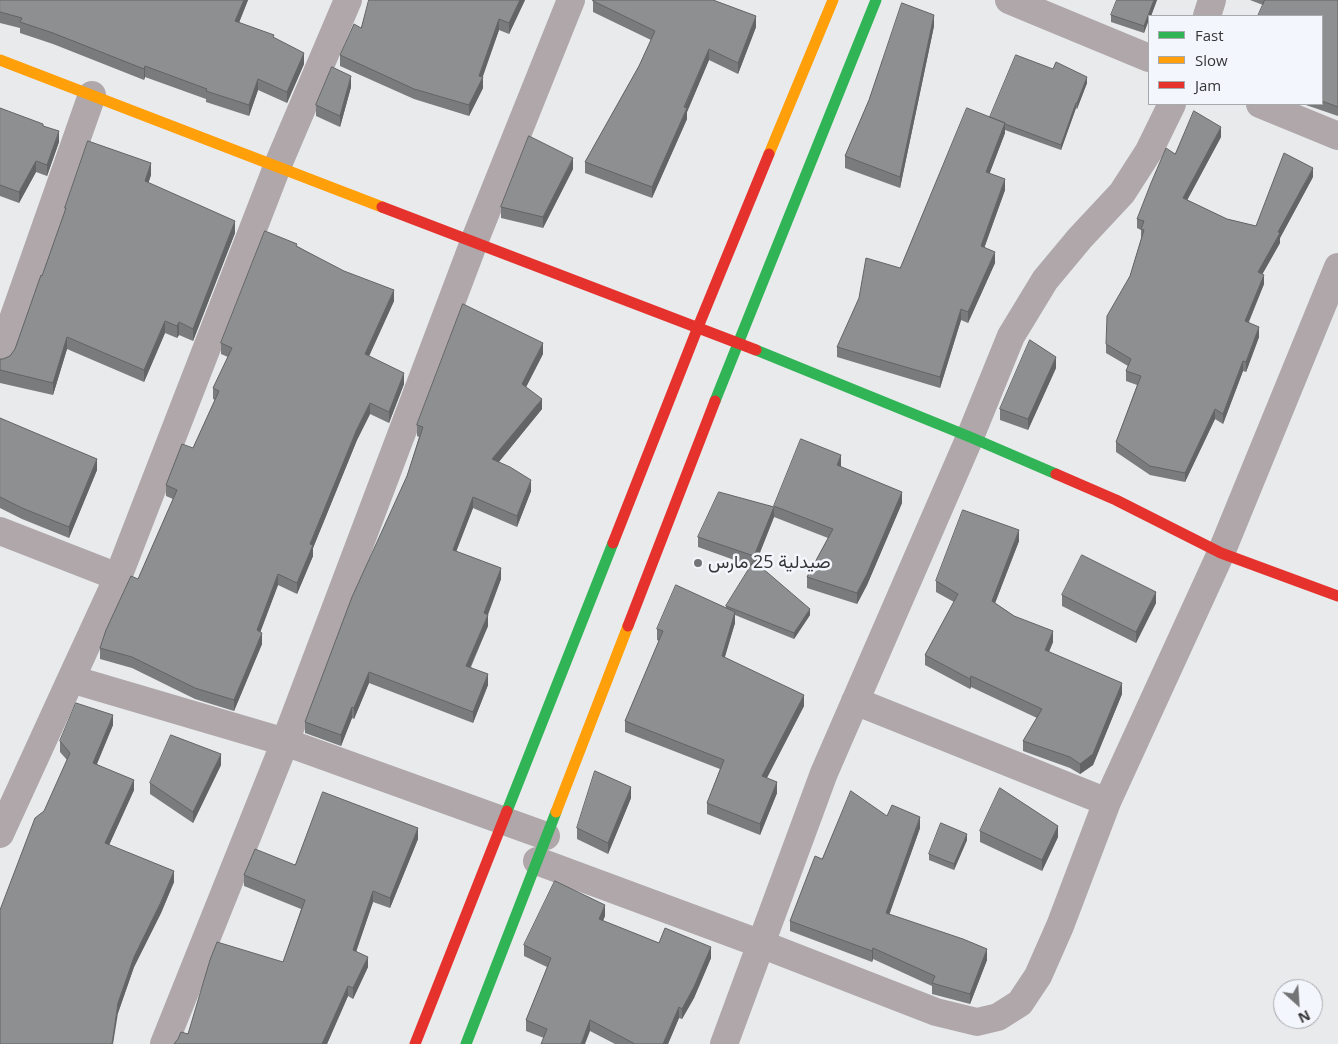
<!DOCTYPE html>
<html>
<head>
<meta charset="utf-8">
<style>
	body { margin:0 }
	#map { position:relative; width:1338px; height:1044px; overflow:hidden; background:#e8eaec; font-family:"Open Sans",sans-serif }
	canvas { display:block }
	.legend { position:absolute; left:1148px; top:15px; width:175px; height:90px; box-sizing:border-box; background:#f3f6fc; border:1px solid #a7a9ad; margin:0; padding:6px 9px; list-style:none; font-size:15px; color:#343537 }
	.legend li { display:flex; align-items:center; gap:10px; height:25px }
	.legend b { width:25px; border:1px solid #a7a9ad }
	.north { position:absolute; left:1273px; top:979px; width:50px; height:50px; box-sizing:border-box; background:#f3f6fc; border:1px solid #a7a9ad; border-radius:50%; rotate:154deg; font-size:14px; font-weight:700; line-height:20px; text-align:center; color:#343537 }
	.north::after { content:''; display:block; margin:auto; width:18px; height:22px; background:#737476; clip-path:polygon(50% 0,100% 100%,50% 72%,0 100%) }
</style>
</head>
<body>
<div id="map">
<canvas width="1338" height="1044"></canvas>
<ul class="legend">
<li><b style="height:6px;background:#30b455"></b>Fast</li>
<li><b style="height:6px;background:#ff9f0a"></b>Slow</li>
<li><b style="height:6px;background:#e5322d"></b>Jam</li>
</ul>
<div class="north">N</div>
</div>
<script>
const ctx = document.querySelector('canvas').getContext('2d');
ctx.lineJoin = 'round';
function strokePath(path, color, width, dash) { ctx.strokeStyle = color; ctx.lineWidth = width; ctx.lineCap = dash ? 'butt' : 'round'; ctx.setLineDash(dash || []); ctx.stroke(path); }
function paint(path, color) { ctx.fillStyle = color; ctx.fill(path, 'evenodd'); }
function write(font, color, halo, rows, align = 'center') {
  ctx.font = font + ' "Open Sans",Vazirmatn,sans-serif'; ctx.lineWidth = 5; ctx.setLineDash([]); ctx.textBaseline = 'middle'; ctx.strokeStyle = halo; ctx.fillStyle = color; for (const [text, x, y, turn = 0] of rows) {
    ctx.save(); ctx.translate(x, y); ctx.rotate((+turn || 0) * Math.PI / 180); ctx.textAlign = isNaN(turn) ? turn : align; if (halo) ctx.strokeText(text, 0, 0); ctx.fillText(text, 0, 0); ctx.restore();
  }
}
const street = new Path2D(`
	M1009,0L1149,58
	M1207,16L1212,0
	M1260,104L1338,136
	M0,356L92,95
	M0,531L118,577
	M71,679L118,577L277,167L348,0
	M855,701L1107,802
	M0,834L71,679L285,742L546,836
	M537,861L761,944L936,1012L977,1022L998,1017L1020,1003L1038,976L1060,926L1107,802L1221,553L1338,267
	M164,1044L285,742L474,242L571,0
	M724,1044L824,773L970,437L1011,336L1045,280L1080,238L1122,193L1149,151L1172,104`);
const fast = new Path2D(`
	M756,350L970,437L1056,474
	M715,401L876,0
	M507,811L613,543
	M466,1044L556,812`);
const slow = new Path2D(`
	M0,60L382,207
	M769,154L833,0
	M556,812L628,626`);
const jam = new Path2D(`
	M382,207L756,350
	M1056,474L1116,500L1221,553L1338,596
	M613,543L698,327L769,154
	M628,626L715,401
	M415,1044L507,811`);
const wall = new Path2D(`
	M0,0H248L239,23L274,38L304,64L287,103L258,90L249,116L206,102V99L145,77L144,80L53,44L20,33V28L0,23Z
	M525,0L509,34L499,30L482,77L483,88L469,116L414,99L340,66V55L361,28Z
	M1157,0L1151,16H1149L1144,33L1111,22V15Z
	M1250,0H1338V116L1303,104H1322V16L1263,5Z
	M593,1L756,27L738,74L709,60L687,112V119L652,198L585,173V162L639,66L651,40L593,12Z
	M934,26L900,188L845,168V156L869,100L881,65V62Z
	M1053,69L1087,83L1077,109L1076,108L1061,150L1005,130V133L989,174L1005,190L984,248L995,263L968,323L961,320L940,388L837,357V347L900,268L990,117Z
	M351,87L340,127L316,116V105Z
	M0,108L43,126L59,142L47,176L36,172L19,203L0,196Z
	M1221,137L1187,200L1227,219L1256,226L1313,177L1280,238V243L1262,274L1264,284L1249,322L1259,337L1246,372L1243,371L1223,424L1215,419L1185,482L1150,475L1116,452V442L1137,385L1126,381V371L1128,366L1106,353V344L1130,276L1141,239V230L1137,228V219L1175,154Z
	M573,169L543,228L501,218V207Z
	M151,175L148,183L235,233L193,341L179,335L177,338L165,333L144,382L67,349L53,395L0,383V359H3L10,356L15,349L42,276L65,212V208Z
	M297,246L394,301L369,356L404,384L389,423L370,414L357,440L313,548V556L297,594L278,585L260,632L262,644L234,711L195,699L132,668L100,659V648L138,579L173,499L166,496V485L193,448L215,400L213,399V388L228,357L221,354V343Z
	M543,354L526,387L542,409L499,462L531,491L517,527L473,508L456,551L501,579L488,615V626L471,667L488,685L473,723L369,683L354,719L352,718L341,746L305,733V722L407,476L419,437L417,436V425Z
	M1056,368L1028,430L1000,420V409Z
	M0,418L97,470L69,538L22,519L0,508Z
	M841,467L902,503L867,585L857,604L807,588V577L828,538L774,517L756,563L810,615L794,639L735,615V623L724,658L804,706L767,778L777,793L760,835L707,814V803L720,769L625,732V721L659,641L657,640V629L726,608V606L751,566L698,547V537L774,507V506Z
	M1019,541L995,603L1053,642L1049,652L1122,694L1093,765L1080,774L1070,768L1023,751V741L1037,718L971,687L970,689L925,665V655L954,602L936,592V581Z
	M1062,595L1156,603L1136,643L1062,606Z
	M113,725L97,764L134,790L109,845L174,882L161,913L134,967L118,1013L67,760L60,752V741Z
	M221,765L193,823L150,794V783Z
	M631,798L608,854L577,839V828Z
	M887,816L920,828L889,914L987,960L970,1004L932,994V986L873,959L872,962L790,931V921L822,859Z
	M980,831L1058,837L1042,871L980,842Z
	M418,839L390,908L373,902L356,951L368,967L353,999L348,996L327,1044H174L283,962L301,909L244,886V875Z
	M967,840L954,870L929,860V854Z
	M605,916L603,921L659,943L711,958L694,998L682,1019L679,1018L668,1044H615L590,1031L544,1038L526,1031V1020L547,967L524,956V945Z`);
const shadedWall = new Path2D(`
	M244,0H248L235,32V21Z
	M520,0H525L509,34V23Z
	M1154,0H1157L1151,16H1149V20L1144,33V26Z
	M934,15V26L900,188V177Z
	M756,16V27L738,74V63Z
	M499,19V30L481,82L483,77V88L469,116V105Z
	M709,49V60L687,112V119L652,198V187Z
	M304,53V64L287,103V92Z
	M145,66V77L144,80V69Z
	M351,76V87L340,127V116Z
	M1087,77V83L1077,109V103Z
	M258,79V90L249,116V105Z
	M1076,103V108L1061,150V145Z
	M1005,123V133L986,183V172Z
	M1221,127V137L1183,208V198Z
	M59,131V142L47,176V165Z
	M573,158V169L543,228V217Z
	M36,161V172L19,203V192Z
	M151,163V175L145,194V181Z
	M1313,168V177L1280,238V243L1258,282V272L1278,232Z
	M1005,179V190L981,257V246Z
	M235,221V233L193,341V329Z
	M995,252V263L968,323V312Z
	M1264,275V284L1245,330V321Z
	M394,290V301L365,365V354Z
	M961,309V320L940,388V377Z
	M165,321V333L144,382V370Z
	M179,322V335L177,338V326Z
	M1259,327V337L1246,372V362Z
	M67,337V349L53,395V383Z
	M543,343V354L522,395V384Z
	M1056,357V368L1028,430V419Z
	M1243,361V371L1223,424V414Z
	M404,373V384L389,423V412Z
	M542,399V409L492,470V459Z
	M370,403V414L357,440L313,548V556L297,594V583L310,544L357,429Z
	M1215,409V419L1185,482V473Z
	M841,455V466L837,476V465Z
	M97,459V470L69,538V527Z
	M531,480V491L517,527V516Z
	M902,492V503L867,585L857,604V593Z
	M473,497V508L453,560V550Z
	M774,507V517L754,567V556Z
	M1019,530V541L992,611V601Z
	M501,568V579L484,624V613Z
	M278,574V585L257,641V630Z
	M1156,592V603L1136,643V632Z
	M810,609V615L794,639V633Z
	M735,612V623L722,667V656Z
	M488,615V626L466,676V666Z
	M1053,631V642L1045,661V650Z
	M262,633V644L234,711V700Z
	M369,672V683L354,719V708Z
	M488,674V685L473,723V712Z
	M971,676V687L970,689V679Z
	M1122,683V694L1093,765L1080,774V764Z
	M804,695V706L762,787V776Z
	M352,707V718L341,746V735Z
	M113,715V725L93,773V763Z
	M221,754V765L193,823V812Z
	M134,780V790L105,854V843Z
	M777,782V793L760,835V824Z
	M631,787V798L608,854V843Z
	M920,817V828L886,924V913Z
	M1058,826V837L1042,871V860Z
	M418,828V839L390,908V898Z
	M967,834V840L954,870V864Z
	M174,871V882L161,913L134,967L118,1013L113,1044H112L118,1003L134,957Z
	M373,891V902L353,961V950Z
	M605,905V916L599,929V919Z
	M711,947V958L694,998L682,1019V1009Z
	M873,948V959L872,962V951Z
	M987,949V960L970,1004V994Z
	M368,957V967L353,999V988Z
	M348,986V996L327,1044H322Z
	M679,1007V1018L668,1044H663Z
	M590,1020V1031L585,1044H581Z`);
const building = new Path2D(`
	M0,0H244L235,21L274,35L273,37L304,53L287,92L258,79L249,105L206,91L207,89L145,66L144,69L53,33L20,22L22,18L0,12Z
	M369,0H520L509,23L499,19L479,76L483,77L469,105L414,89L340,55L354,24L361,28Z
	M593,0H713L756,16L738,63L709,49L684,107L687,108L652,187L585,162L639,66L655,31L593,1Z
	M1117,0H1154L1144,26L1111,15Z
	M1265,0H1338V107L1322,101V16H1258Z
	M902,3L934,15L900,177L845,156L869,100Z
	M1016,55L1053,69L1056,62L1087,77L1077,103H1076L1061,145L1005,124V123L990,117Z
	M332,67L351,76L340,116L316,105Z
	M0,108L43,124V126L59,131L47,165L36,161L19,192L0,185Z
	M967,108L1005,123L986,172L1005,179L981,246L995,252L968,312L961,309L940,377L837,347L859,298L866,258L900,268Z
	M1194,111L1221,127L1183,198L1227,219L1256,226L1284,153L1313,168L1278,232L1280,233L1258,272L1264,275L1245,321L1259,327L1246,362L1243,361L1223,414L1215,409L1185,473L1150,466L1116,442L1141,376L1126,371L1131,359L1106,344L1107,316L1130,276L1144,230L1141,229L1144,221L1137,219L1151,183L1166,148L1175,154Z
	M529,136L573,158L543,217L501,207Z
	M88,141L151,163L145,181L235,221L193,329L179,322L177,326L165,321L144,370L67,337L53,383L0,370V359H3L10,356L15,349L41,275L42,276L66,208H65Z
	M265,231L297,244L296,246L344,271L394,290L365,354L404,373L389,412L370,403L357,429L310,544L313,545L297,583L278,574L257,630L262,633L234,700L195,688L132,657L100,648L106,630L131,576L138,579L177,490L166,485L182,444L193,448L219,391L213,388L232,348L221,343Z
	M463,304L543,343L522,384L542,399L492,459L510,467L531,480L517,516L473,497L453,550L501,568L484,613L488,615L466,666L488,674L473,712L369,672L354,708L352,707L341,735L305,722L352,597L407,476L423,427L417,425Z
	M1030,340L1056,357L1028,419L1000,409Z
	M0,418L97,459L69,527L22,508L0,497Z
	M801,439L841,455L837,465L902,492L867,574L857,593L807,577L833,529L774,506Z
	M719,492L774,507L754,556L698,537Z
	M963,510L1019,530L992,601L1014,616L1053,631L1045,650L1122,683L1093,754L1080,764L1070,757L1023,741L1042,709L971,676L970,679L925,655L958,594L936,581Z
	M1082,555L1156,592L1136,632L1062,595Z
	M754,561L810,609L794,633L726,606Z
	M676,585L735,612L722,656L804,695L762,776L777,782L760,824L707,803L724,760L625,721L663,631L657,629Z
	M76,703L113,715L93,763L134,780L105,843L174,871L161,902L134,957L118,1003L112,1044H0V910L35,818L44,811L70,753L60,741Z
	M171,735L221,754L193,812L150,783Z
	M595,771L631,787L608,843L577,828Z
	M1000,788L1058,826L1042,860L980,831Z
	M851,791L887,816L892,805L920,817L886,913L963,939L987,949L970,994L932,983L935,976L873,948L872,951L790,921L815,856L822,859Z
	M323,792L418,828L390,898L373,891L353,950L368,957L353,988L348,986L322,1044H174L178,1039L181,1032L188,1034L210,960L217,942L283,962L305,900L244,875L255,849L295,865Z
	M941,823L967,834L954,864L929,854Z
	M555,881L605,905L599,919L659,943L665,928L711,947L694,987L682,1009L679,1007L663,1044H635L590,1020L581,1044H541L547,1029L526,1020L551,958L524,945Z`);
const markers = [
	[698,563,5,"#737476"]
];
const poiNames = [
	["صيدلية 25 مارس",708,563]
];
strokePath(street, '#afa7a9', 28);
strokePath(fast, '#30b455', 11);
strokePath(slow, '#ff9f0a', 11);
strokePath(jam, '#e5322d', 11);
paint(wall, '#797b7c');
paint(shadedWall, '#636465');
paint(building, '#8d8f90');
strokePath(building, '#636465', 1);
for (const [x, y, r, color] of markers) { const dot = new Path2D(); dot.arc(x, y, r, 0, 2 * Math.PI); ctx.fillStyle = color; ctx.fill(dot); strokePath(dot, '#f3f6fc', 2); }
write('18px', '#343537', '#f3f6fc', poiNames, 'left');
</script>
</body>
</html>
